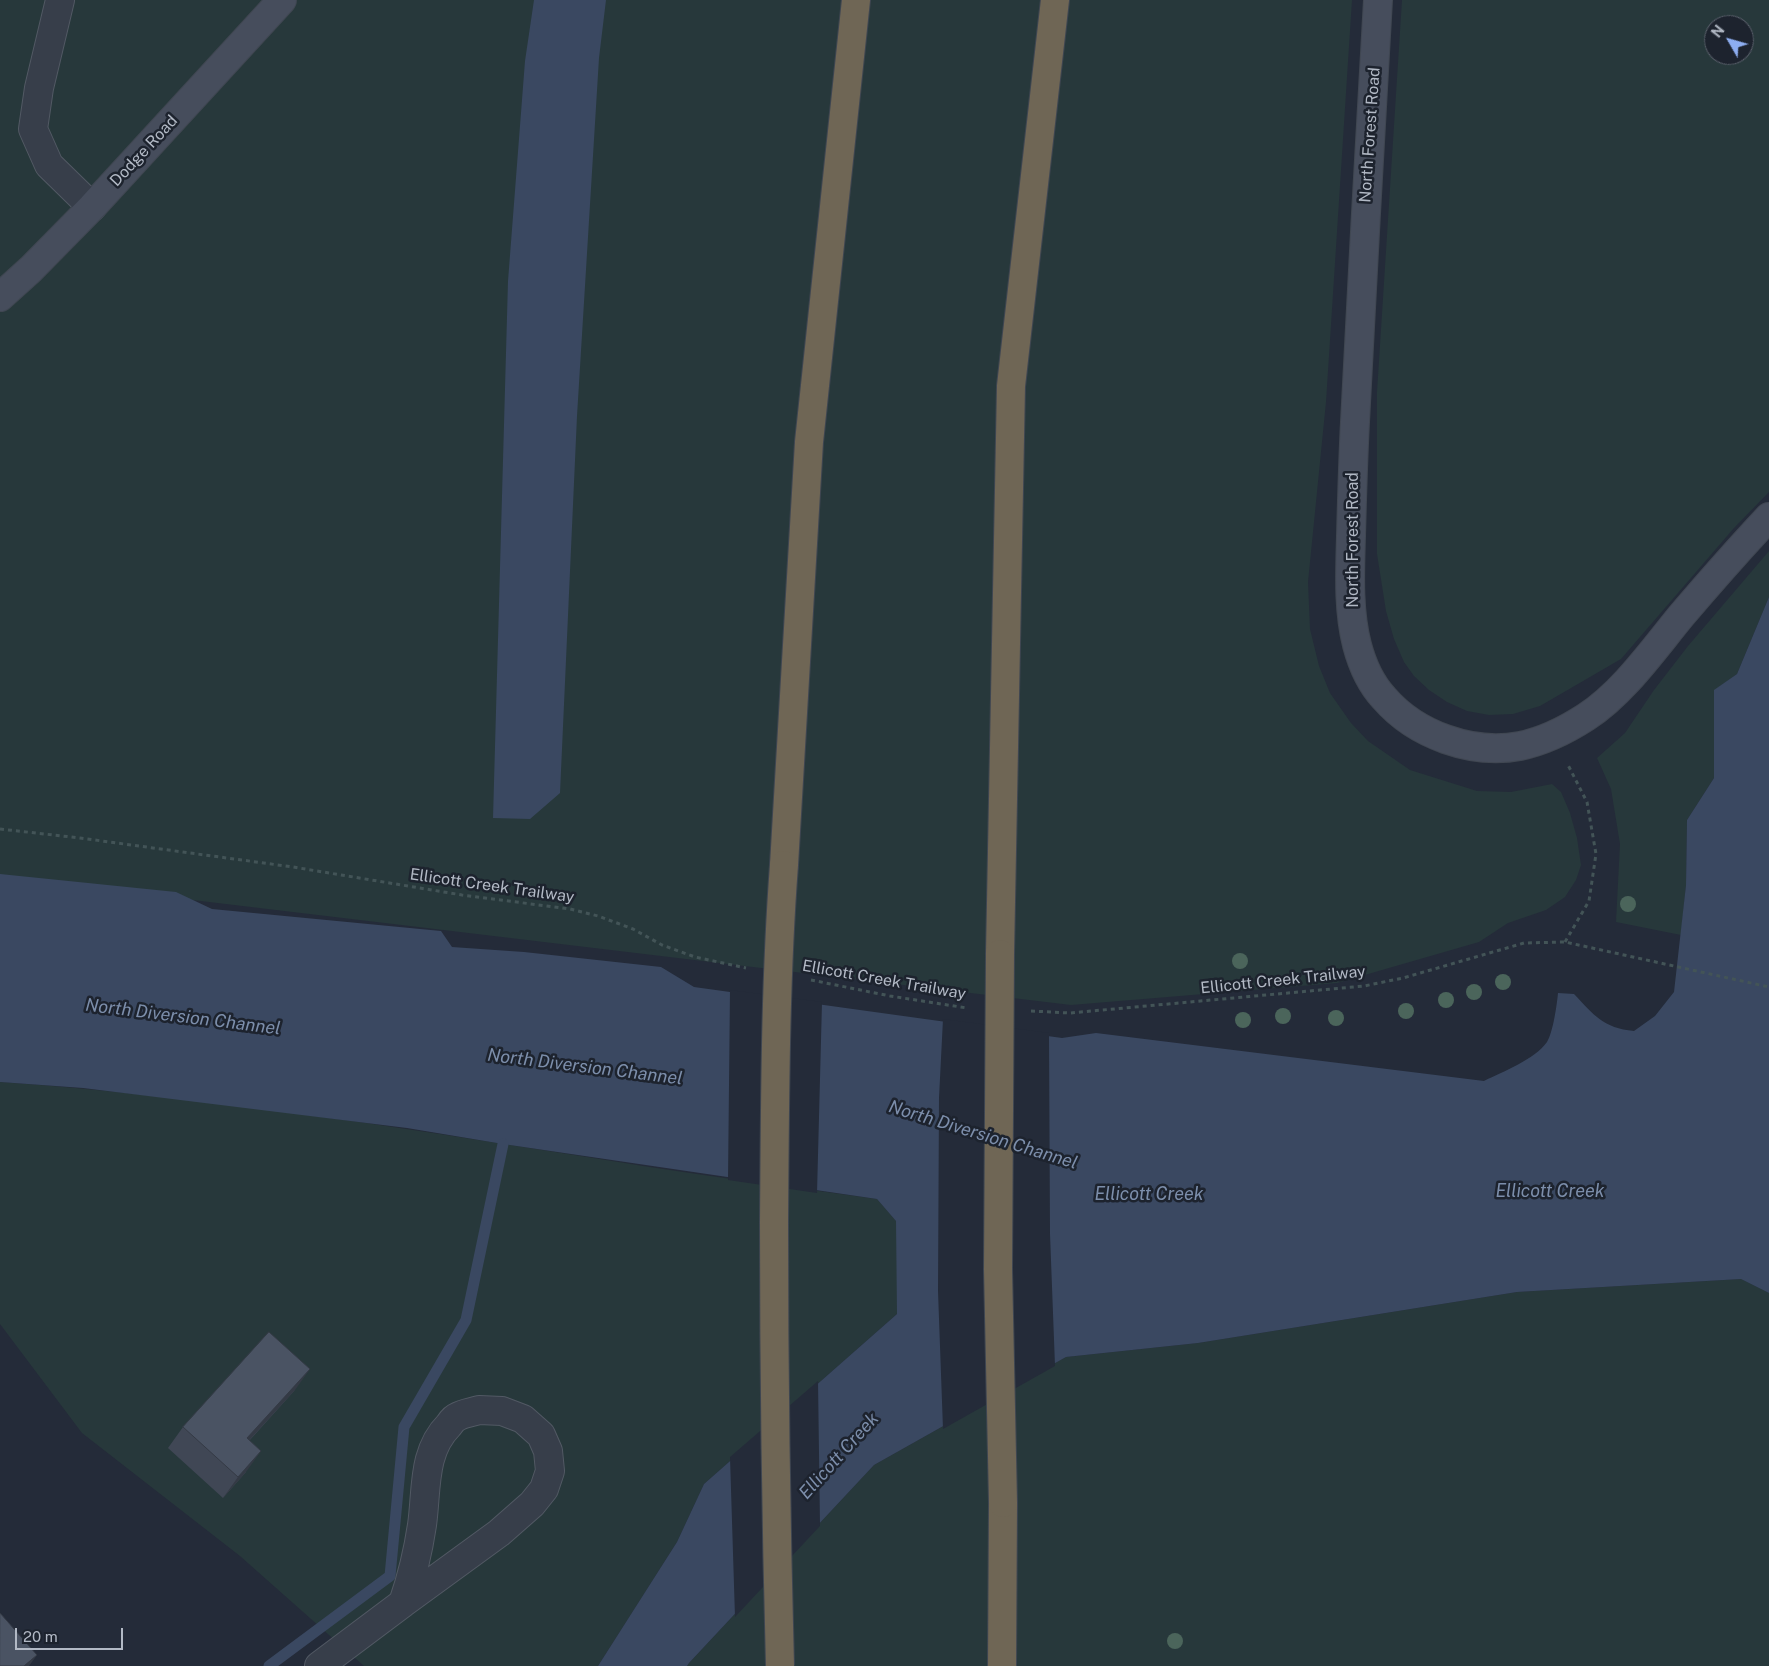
<!DOCTYPE html>
<html>
<head>
<meta charset="utf-8">
<style>
	body { margin:0 }
	#map { position:relative; width:1769px; height:1666px; overflow:hidden; background:#242b39; font-family:"Public Sans",sans-serif }
	canvas { display:block }
	.north { position:absolute; left:1704px; top:15px; width:50px; height:50px; box-sizing:border-box; background:#1d232e; border:1px solid #595f6a; border-radius:50%; rotate:308deg; font-size:14px; font-weight:700; line-height:20px; text-align:center; color:#b2b9c5 }
	.north::after { content:''; display:block; margin:auto; width:18px; height:22px; background:#8dadf0; clip-path:polygon(50% 0,100% 100%,50% 72%,0 100%) }
	.scale { position:absolute; left:15px; top:1628px; width:108px; height:22px; box-sizing:border-box; border:2px solid #b2b9c5; border-top:0; padding-left:6px; font-size:15px; line-height:18px; white-space:nowrap; color:#b2b9c5; -webkit-text-stroke:4px #1d232e; paint-order:stroke }
</style>
</head>
<body>
<div id="map">
<canvas width="1769" height="1666"></canvas>
<div class="north">N</div>
<div class="scale">20 m</div>
</div>
<script>
const ctx = document.querySelector('canvas').getContext('2d');
ctx.lineJoin = 'round';
function paint(path, color) { ctx.fillStyle = color; ctx.fill(path, 'evenodd'); }
function strokePath(path, color, width, dash) { ctx.strokeStyle = color; ctx.lineWidth = width; ctx.lineCap = dash ? 'butt' : 'round'; ctx.setLineDash(dash || []); ctx.stroke(path); }
function write(font, color, halo, rows, align = 'center') {
  ctx.font = font + ' "Public Sans",sans-serif'; ctx.lineWidth = 5; ctx.setLineDash([]); ctx.textBaseline = 'middle'; ctx.strokeStyle = halo; ctx.fillStyle = color; for (const [text, x, y, turn = 0] of rows) {
    ctx.save(); ctx.translate(x, y); ctx.rotate((+turn || 0) * Math.PI / 180); ctx.textAlign = isNaN(turn) ? turn : align; if (halo) ctx.strokeText(text, 0, 0); ctx.fillText(text, 0, 0); ctx.restore();
  }
}
const green = new Path2D(`
	M0,0H1352L1326,402L1308,582L1310,629L1319,666L1330,693L1351,723L1368,741L1410,770L1477,791L1511,792L1552,784L1561,792L1570,813L1577,838L1581,865L1576,880L1565,897L1546,910L1508,923L1479,942L1337,983L1071,1005L0,877Z
	M1402,0H1769V492L1734,528L1621,659L1540,706L1513,714L1489,715L1467,711L1447,702L1429,690L1414,676L1404,662L1394,639L1386,611L1377,554V392ZM1714,25H1744V55H1714Z
	M1769,551V597L1737,674L1714,691V778L1687,820L1686,885L1681,935L1616,922L1620,844L1611,789L1597,758L1625,733L1654,690L1688,646Z
	M0,1082C216,1097 430,1132 643,1166C721,1178 799,1188 877,1199L897,1222V1314L704,1484L677,1542L598,1666H364L240,1556L82,1433L0,1324Z
	M1741,1279L1769,1293V1666H687L689,1663L874,1465L1066,1357L1198,1343L1517,1292Z`);
const water = new Path2D(`
	M534,0H606L599,58L577,416L560,793L530,819L493,818L508,281L525,61Z
	M1769,597V1293L1741,1279L1517,1292L1198,1343L1066,1357L874,1465L689,1663L687,1666H598L677,1542L704,1484L897,1314L896,1221L877,1199L503,1144L407,1128L83,1088L0,1082V874L176,892L212,909L441,931L452,947L524,952L661,967L694,987L1062,1038L1096,1033L1484,1081C1504,1071 1534,1060 1547,1042C1553,1033 1557,1004 1558,993L1574,994C1594,1015 1603,1028 1634,1031L1655,1016L1674,992L1686,885L1687,820L1714,778V690L1737,674Z`);
const pier = new Path2D(`
	M730,990L822,1002L817,1193L728,1180Z
	M943,1019L1049,1033L1050,1234L1055,1366L943,1429L938,1291L939,1098Z
	M818,1381L820,1526L735,1617L730,1457Z`);
const stream = new Path2D(`
	M269,1666L390,1576L404,1427L466,1320L503,1144`);
const path = new Path2D(`
	M0,829L80,838L293,867L462,895L570,909L598,916L633,929L662,945L695,957L746,968
	M1565,942L1589,901L1596,854L1587,802L1568,765
	M811,980L890,996L967,1008
	M1031,1011L1070,1013L1364,986L1403,978L1524,943L1565,942L1769,987`);
const street = new Path2D(`
	M60,0L39,88L33,129L49,165L92,207
	M479,1410L502,1411L523,1419L541,1435L548,1451L550,1471L544,1489L532,1504L499,1533L403,1603C412,1577 418,1552 422,1525C427,1490 422,1452 449,1425C451,1422 454,1418 457,1417C463,1413 473,1412 479,1410Z
	M319,1666L403,1603`);
const secondary = new Path2D(`
	M1378,0C1370,141 1362,281 1355,422C1353,460 1352,498 1351,536C1350,572 1348,610 1357,645C1362,664 1370,683 1384,698C1416,735 1472,755 1520,746C1544,741 1566,730 1586,717C1623,693 1653,650 1681,616C1710,582 1739,549 1769,517
	M0,297L31,269L92,207L282,0`);
const highway = new Path2D(`
	M784,865L809,442L856,0
	M1000,954L1011,386L1055,0
	M1002,1666L1003,1503`);
const highwayBridge = new Path2D(`
	M1000,954L998,1269L1003,1503
	M780,1666C776,1518 774,1371 774,1223C775,1104 775,984 784,865`);
const trees = [
	[1628,904],
	[1240,961],
	[1503,982],
	[1474,992],
	[1446,1000],
	[1406,1011],
	[1283,1016],
	[1336,1018],
	[1243,1020],
	[1175,1641]
];
const wall = new Path2D(`
	M295,1390L249,1441L246,1472L223,1498L168,1448L183,1427Z`);
const shadedWall = new Path2D(`
	M310,1369L295,1390L232,1459L247,1438Z
	M261,1451L246,1472L223,1498L238,1477Z
	M37,1655L29,1666H24Z`);
const building = new Path2D(`
	M269,1332L310,1369L247,1438L261,1451L238,1477L183,1427Z
	M0,1613L37,1655L24,1666H0Z`);
const streetNames = [
	["North Forest Road",1370,135,-86],
	["Dodge Road",144,151,-47],
	["North Forest Road",1353,540,-90],
	["Ellicott Creek Trailway",492,886,8],
	["Ellicott Creek Trailway",884,980,10],
	["Ellicott Creek Trailway",1283,980,-6]
];
const waterNames = [
	["North Diversion Channel",183,1017,7],
	["North Diversion Channel",585,1067,7],
	["North Diversion Channel",983,1135,17],
	["Ellicott Creek",1550,1191],
	["Ellicott Creek",1149,1194],
	["Ellicott Creek",839,1456,-48]
];
paint(green, '#27383b');
paint(water, '#3a4861');
paint(pier, '#242b39');
strokePath(stream, '#3a4861', 11);
strokePath(street, '#525964', 30);
strokePath(secondary, '#404752', 30);
strokePath(highway, '#3f4651', 30);
strokePath(path, '#435457', 3, [4, 4]);
strokePath(street, '#373e4a', 28);
strokePath(secondary, '#464d5c', 28);
strokePath(highway, '#6f6655', 28);
strokePath(highwayBridge, '#3f4651', 30, []);
strokePath(highwayBridge, '#6f6655', 28);
ctx.fillStyle = '#4b655b';
for (const [x, y] of trees) { ctx.beginPath(); ctx.arc(x, y, 8, 0, 2 * Math.PI); ctx.fill(); }
paint(wall, '#404755');
paint(shadedWall, '#343a45');
paint(building, '#4a5363');
strokePath(building, '#343a45', 1);
write('16px', '#b2b9c5', '#1d232e', streetNames);
write('italic 18px', '#7c8eab', '#1d232e', waterNames);
</script>
</body>
</html>
